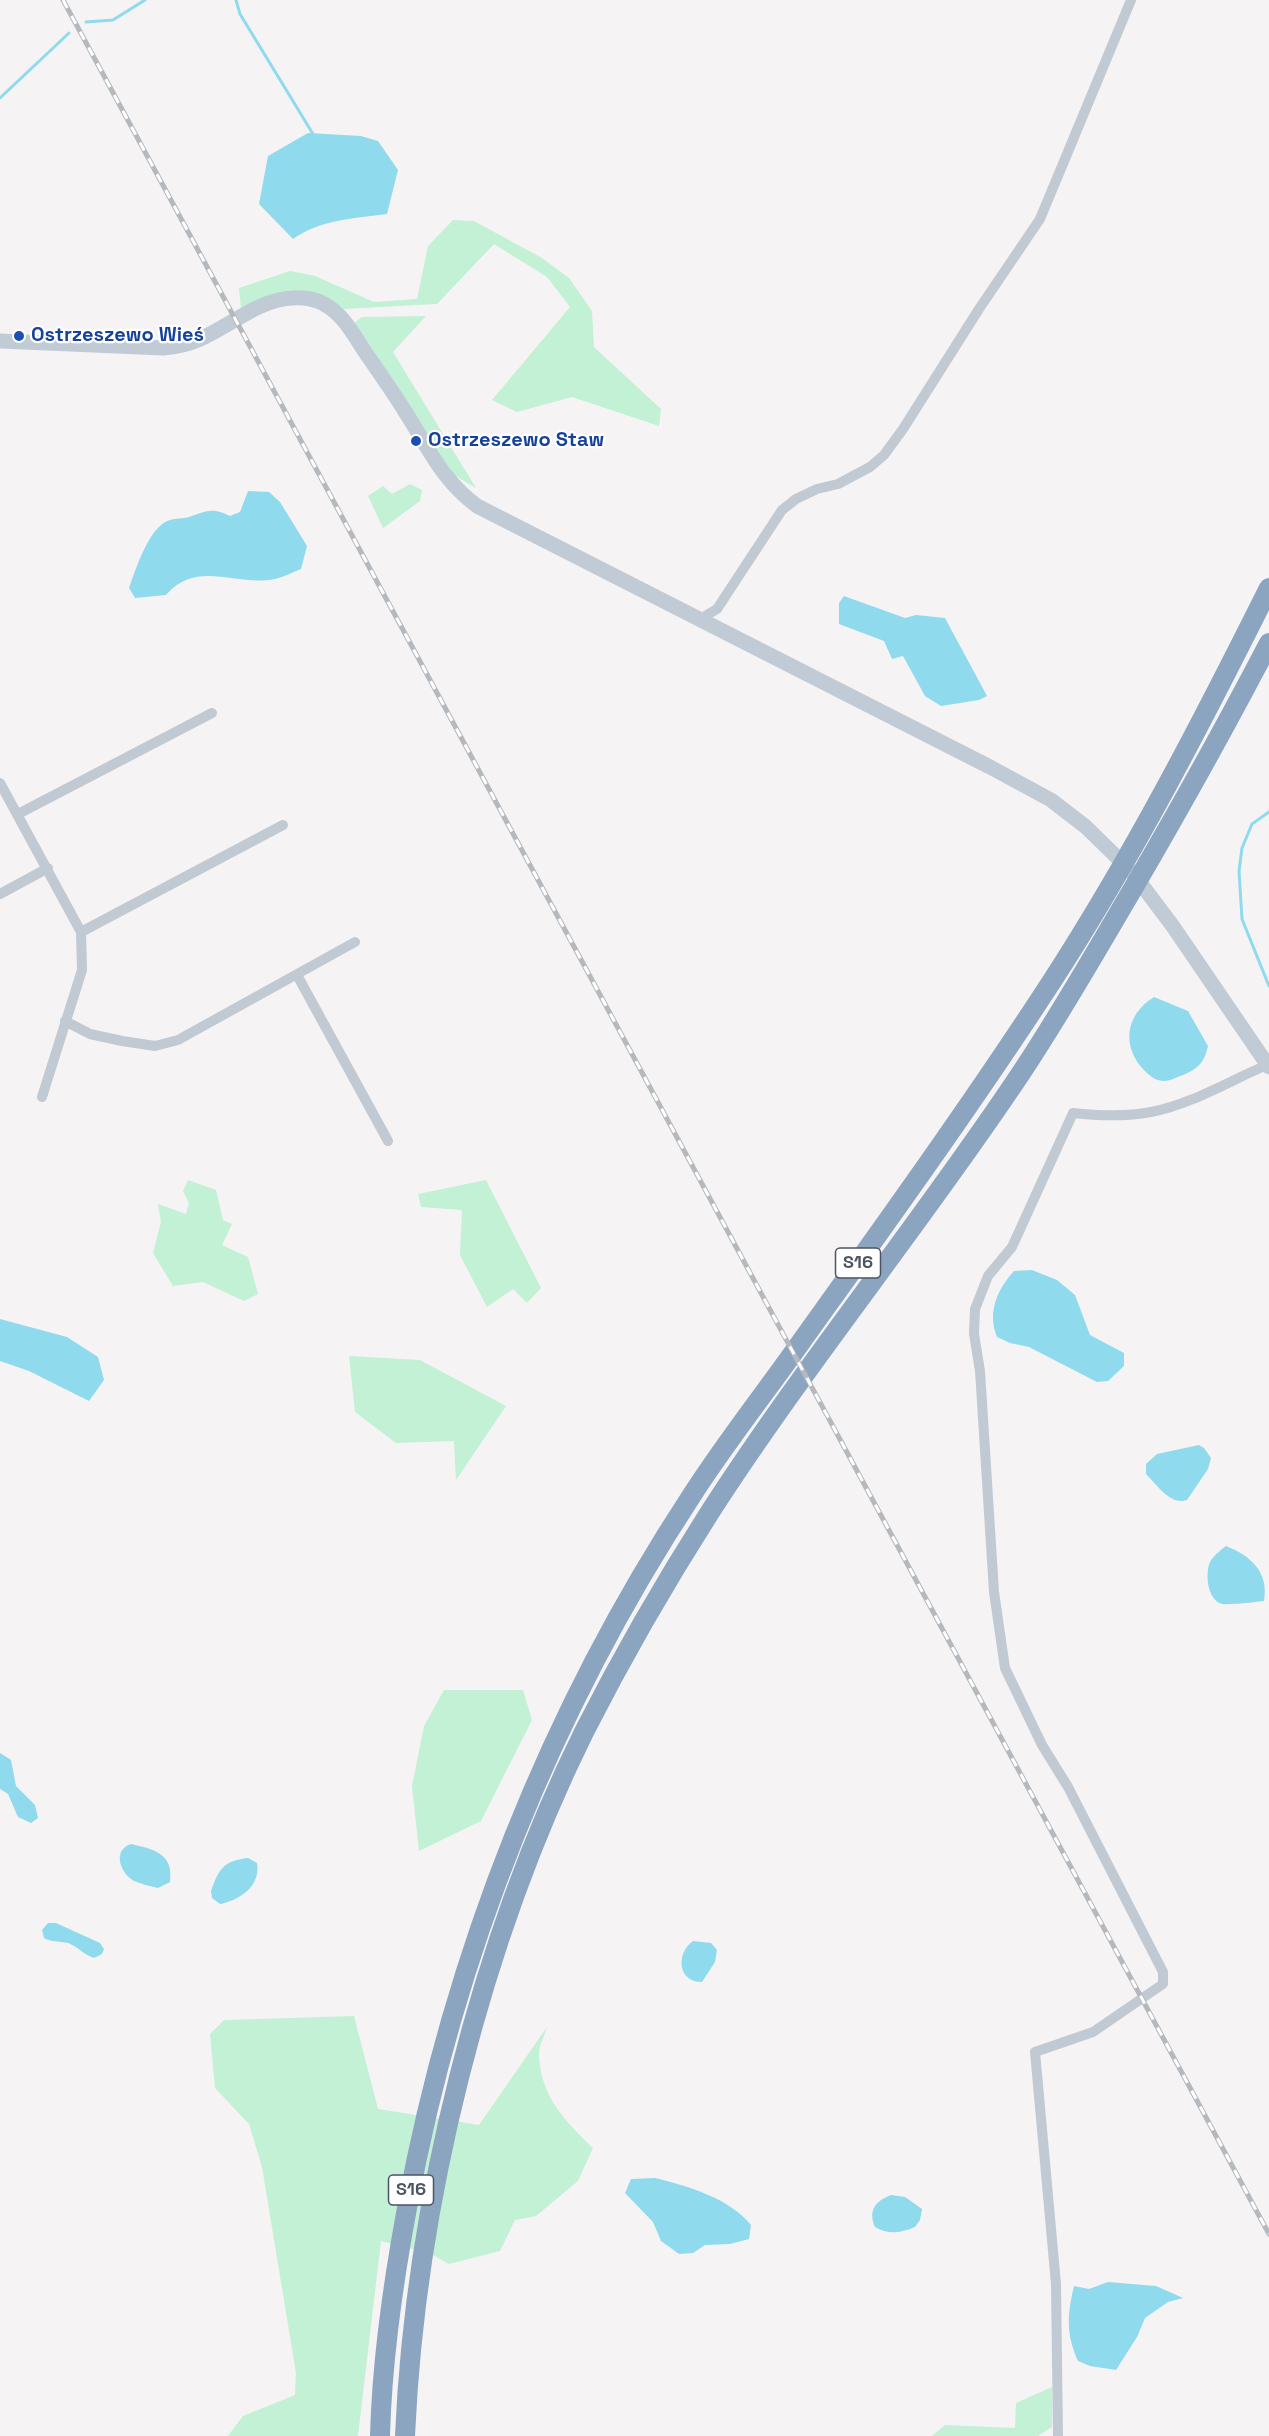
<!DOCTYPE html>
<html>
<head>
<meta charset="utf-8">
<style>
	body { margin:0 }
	canvas { display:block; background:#f5f3f3 }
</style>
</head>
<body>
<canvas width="1269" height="2436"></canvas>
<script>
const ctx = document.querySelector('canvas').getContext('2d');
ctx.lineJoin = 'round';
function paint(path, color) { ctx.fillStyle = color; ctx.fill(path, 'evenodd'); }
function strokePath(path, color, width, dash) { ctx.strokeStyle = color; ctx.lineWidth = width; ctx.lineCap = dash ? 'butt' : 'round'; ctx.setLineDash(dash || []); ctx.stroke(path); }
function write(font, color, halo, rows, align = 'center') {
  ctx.font = font + ' "Space Grotesk",sans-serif'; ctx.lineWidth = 4.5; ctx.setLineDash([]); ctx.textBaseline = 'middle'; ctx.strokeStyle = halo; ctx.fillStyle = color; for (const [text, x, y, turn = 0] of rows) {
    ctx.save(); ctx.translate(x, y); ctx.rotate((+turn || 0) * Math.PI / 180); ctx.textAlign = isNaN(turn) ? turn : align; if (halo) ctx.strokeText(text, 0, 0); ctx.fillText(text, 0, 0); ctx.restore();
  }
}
const green = new Path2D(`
	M453,220L474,221L542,258L569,278L592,311L594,347L661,409L659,426L572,397L517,412L492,400L570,307L547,277L494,244L437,304L343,309L313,294L241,309L239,288L290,271L315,276L374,302L417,299L428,246Z
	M426,316L393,352L476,488L452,474L353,324L362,317Z
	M410,484L422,490L420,501L383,528L368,496L383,486L392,494Z
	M188,1180L216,1190L223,1220L232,1224L222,1245L248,1257L258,1294L244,1301L203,1282L173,1286L153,1253L161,1222L158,1204L186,1214L189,1203L183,1191Z
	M486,1180L541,1288L527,1303L513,1289L487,1307L460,1255L462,1210L421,1207L418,1194Z
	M349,1356L420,1360L506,1406L456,1480L454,1441L396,1443L355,1412Z
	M444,1690H523L532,1720L481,1821L419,1851L412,1786L424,1726Z
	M354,2016L378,2109L479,2125L547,2027C545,2035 539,2045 539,2054C540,2096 565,2121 593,2148L578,2181L536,2216L515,2220L500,2251L449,2264L431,2254L381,2241L358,2436H228L243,2416L295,2395L296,2373L262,2167L249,2124L215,2088L210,2034L224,2020Z
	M1052,2387V2427L1038,2436H932L945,2425L1015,2428L1016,2403Z`);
const water = new Path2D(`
	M308,133L361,136L378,141L398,170L387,214C355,218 319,220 293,239L259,204L268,156Z
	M248,491L269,492L280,502L307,546L301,569C293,572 284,577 275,579C235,587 198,559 166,595L135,598L129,588C136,569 149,526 170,520C176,518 183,519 189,517C207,511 212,507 230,516L240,512Z
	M844,596L905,618L916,615L945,618L987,696L979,700L941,706L925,696L903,656L892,659L884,641L839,624V603Z
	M1154,997L1188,1011L1208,1046C1204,1063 1199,1068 1183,1075C1177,1077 1170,1081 1165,1081C1156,1081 1151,1077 1145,1071C1121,1047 1125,1015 1154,997Z
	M1032,1270L1057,1280L1075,1295L1090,1335L1124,1353V1366L1108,1381L1097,1382L1029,1347L1010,1343L997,1337C987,1312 997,1290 1014,1271Z
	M0,1319L67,1337L98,1357L104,1380L89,1401L29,1371L0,1361Z
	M1199,1445L1204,1448L1211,1458L1208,1469L1187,1500C1171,1506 1157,1485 1146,1474V1464L1157,1454Z
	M1226,1546C1251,1556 1269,1572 1264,1601C1256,1602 1229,1605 1222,1604C1207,1600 1205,1573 1210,1562C1213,1556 1221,1550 1226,1546Z
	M0,1753L11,1760L16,1786L35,1805L38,1818L31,1823L18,1817L8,1794L0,1789Z
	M131,1844C154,1849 174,1854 170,1882L158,1888C150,1886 141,1884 134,1881C120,1873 112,1850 131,1844Z
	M248,1858L257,1863C261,1886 240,1900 220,1904L212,1898L211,1891C219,1869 223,1861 248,1858Z
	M48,1923H56L100,1943L104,1949L102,1954L94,1958C84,1955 77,1946 68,1943C59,1941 53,1943 44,1938L42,1930Z
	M693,1941L711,1943L717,1950L715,1962L702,1982C677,1982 676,1953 693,1941Z
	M655,2178C688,2186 729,2198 751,2225L749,2239L730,2244L705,2245L693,2253L679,2254L661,2241L653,2222L625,2193L631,2179Z
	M891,2195L905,2197L922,2209L920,2220L915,2227C900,2233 889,2235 875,2227C868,2211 875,2201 891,2195Z
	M1108,2282L1156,2286L1183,2298L1168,2302L1145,2318L1137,2337L1116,2370L1090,2366L1078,2361C1066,2334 1067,2315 1074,2286L1089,2289Z`);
const stream = new Path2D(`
	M236,0L240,14L313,134
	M86,22L113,20L145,0
	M0,98L69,33
	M1269,812L1252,824L1242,848L1239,871L1242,919L1269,986`);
const street = new Path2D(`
	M700,619L717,609L782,510L796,499L817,489L838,484L870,467L884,455L903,429L979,309L1040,219L1131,0
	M0,783L81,932L82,970L42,1097
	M18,814L212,713
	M0,894L48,868
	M81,932L283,825
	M297,975L388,1141
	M65,1021L90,1034L122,1041L155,1046L178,1040L355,942
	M1058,2436L1056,2284L1035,2052L1093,2032L1163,1984V1972L1068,1787L1042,1745L1005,1668L994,1592L980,1371L974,1334L975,1309L988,1276L1012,1247L1073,1113C1100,1116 1125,1117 1151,1112C1190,1105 1231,1080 1267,1065`);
const secondary = new Path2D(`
	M0,341L163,348C175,347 187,345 198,340C229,327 259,299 293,298C303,297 316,299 324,304C343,314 354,335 365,352C379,372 393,392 406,413C429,449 442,480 477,506L990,767L1051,800L1086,827L1132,872L1172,925L1269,1067`);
const highway = new Path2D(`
	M380,2436C382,2359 393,2283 407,2208C454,1954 550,1711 692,1495C726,1442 765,1393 801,1342C886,1223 972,1104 1052,981C1133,856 1202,722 1269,588
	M405,2436C415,2204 481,1940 584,1732C622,1657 664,1584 710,1512C805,1365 917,1228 1015,1082C1049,1032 1080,979 1111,926C1166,833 1219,739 1269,643`);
const rail = new Path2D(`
	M63,0L1269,2234`);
const markers = [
	[19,336,6,"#1a4fb4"],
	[416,441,6,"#1a4fb4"]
];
const shields = [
	[858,1263,45],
	[411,2190,45]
];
const shieldNames = [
	["S16",858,1263],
	["S16",411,2190]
];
const transitNames = [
	["Ostrzeszewo Wieś",31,336],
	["Ostrzeszewo Staw",428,441]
];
paint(green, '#c3f1d5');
paint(water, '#90daee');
strokePath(stream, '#90daee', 3);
strokePath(street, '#c1cad2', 10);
strokePath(secondary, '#c1cbd6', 15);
strokePath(highway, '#8ba5c1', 20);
strokePath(rail, '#b5b8bd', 5);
strokePath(rail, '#fff', 3, [9]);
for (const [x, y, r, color] of markers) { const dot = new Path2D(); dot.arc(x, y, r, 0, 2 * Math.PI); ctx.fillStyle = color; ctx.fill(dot); strokePath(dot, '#fff', 2); }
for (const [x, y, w] of shields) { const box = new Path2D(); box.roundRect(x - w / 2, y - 15, w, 30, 4.5); ctx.fillStyle = '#fff'; ctx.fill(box); strokePath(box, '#4a5661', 1.5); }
write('bold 18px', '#4a5661', null, shieldNames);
write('bold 20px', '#164399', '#fff', transitNames, 'left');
</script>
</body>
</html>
